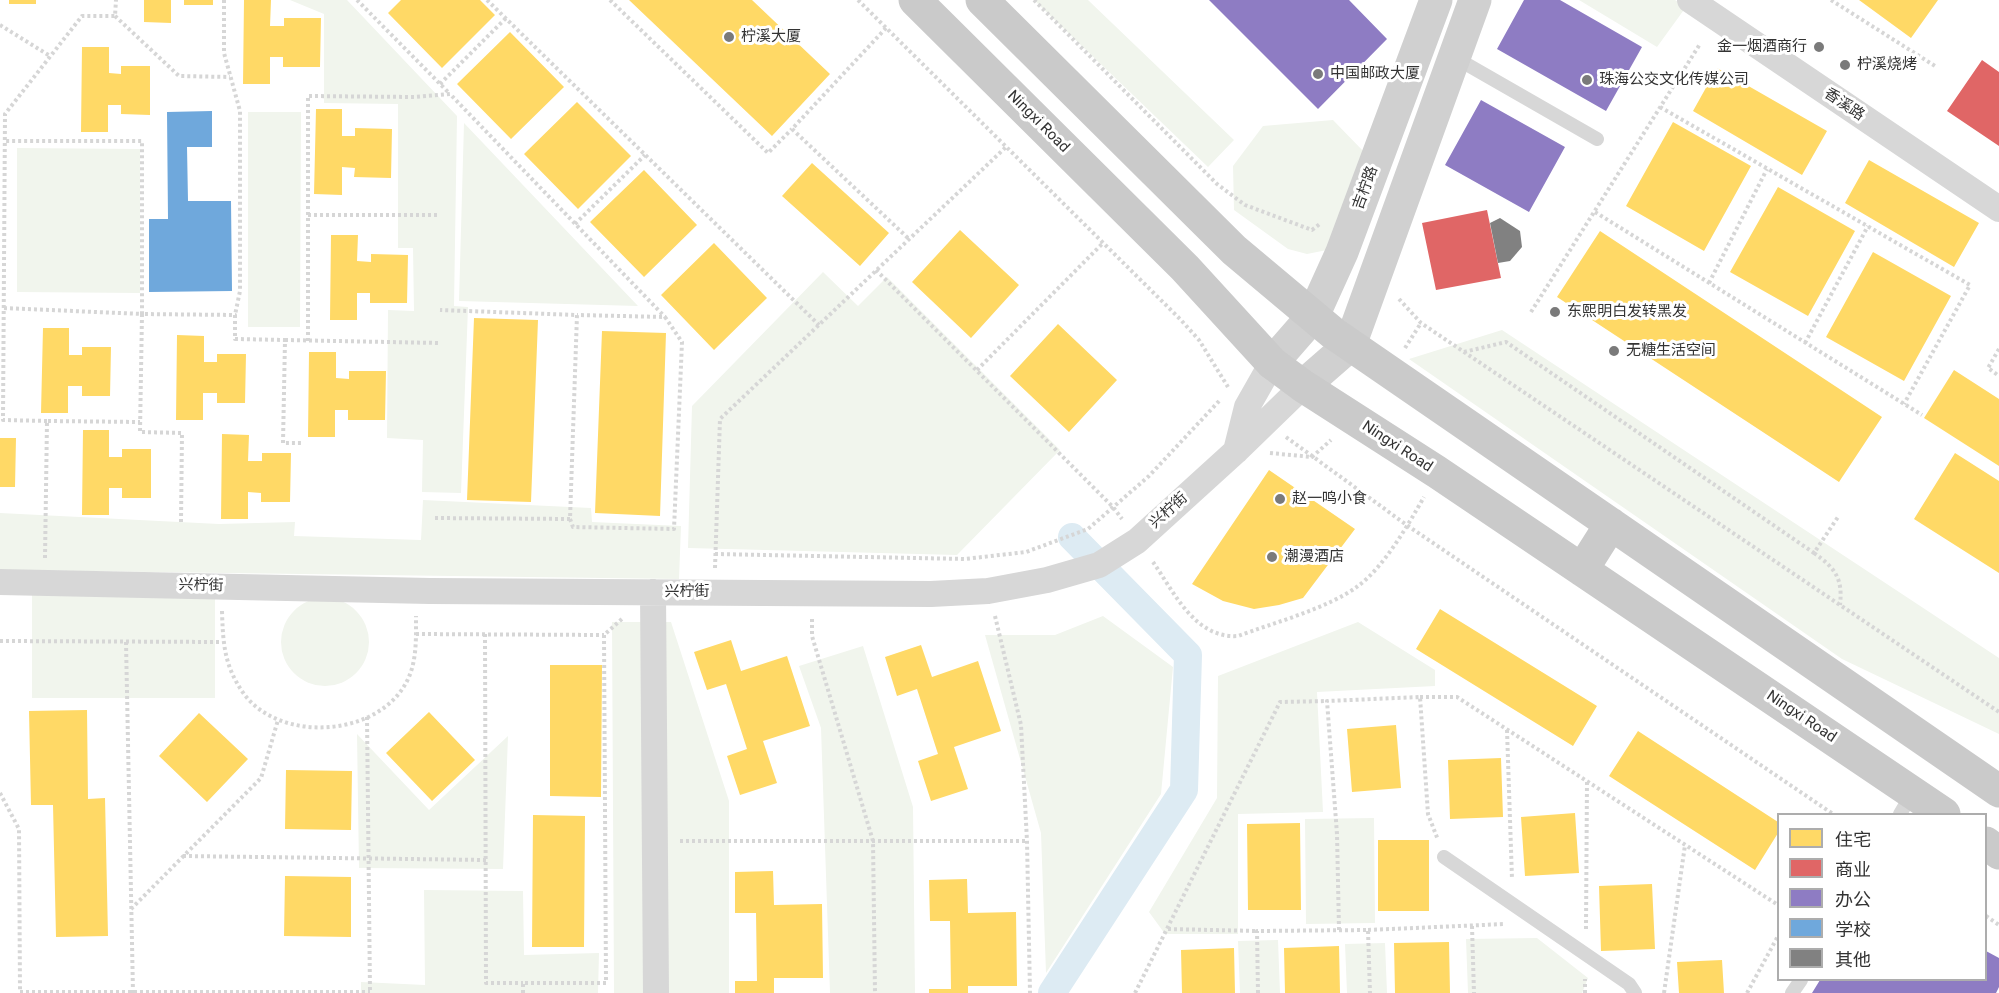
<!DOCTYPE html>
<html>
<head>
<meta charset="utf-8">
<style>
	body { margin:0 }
	#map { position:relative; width:1999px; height:993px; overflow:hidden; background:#fff; font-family:Roboto,"Noto Sans SC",sans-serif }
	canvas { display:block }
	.legend { position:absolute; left:1777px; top:813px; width:210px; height:168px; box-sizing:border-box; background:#fff; border:2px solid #adadad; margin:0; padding:8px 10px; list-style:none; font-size:18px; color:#333 }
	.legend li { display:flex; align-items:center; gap:12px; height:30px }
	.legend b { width:30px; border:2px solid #adadad }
</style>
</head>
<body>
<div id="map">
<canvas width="1999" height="993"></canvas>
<ul class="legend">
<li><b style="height:16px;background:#ffd966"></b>住宅</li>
<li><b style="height:16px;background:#e06666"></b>商业</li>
<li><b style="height:16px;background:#8e7cc3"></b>办公</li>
<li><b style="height:16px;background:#6fa8dc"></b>学校</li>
<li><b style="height:16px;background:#818181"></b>其他</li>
</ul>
</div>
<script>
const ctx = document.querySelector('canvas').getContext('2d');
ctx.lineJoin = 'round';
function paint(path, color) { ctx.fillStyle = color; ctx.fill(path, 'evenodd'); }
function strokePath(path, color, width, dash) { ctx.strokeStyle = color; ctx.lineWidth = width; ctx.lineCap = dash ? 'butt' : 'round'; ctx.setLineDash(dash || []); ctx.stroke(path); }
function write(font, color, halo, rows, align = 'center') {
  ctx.font = font + ' Roboto,"Noto Sans SC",sans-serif'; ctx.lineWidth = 6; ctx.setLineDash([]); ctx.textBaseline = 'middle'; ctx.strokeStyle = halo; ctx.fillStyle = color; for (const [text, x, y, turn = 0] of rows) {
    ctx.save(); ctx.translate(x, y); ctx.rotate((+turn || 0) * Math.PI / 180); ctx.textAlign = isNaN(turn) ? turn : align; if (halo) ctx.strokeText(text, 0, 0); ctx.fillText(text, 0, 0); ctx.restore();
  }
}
const green = new Path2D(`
	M290,0H347L457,116L454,306L468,307L461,493L422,492L423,440L387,438L388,310L414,311L413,248H398V104L324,103V14Z
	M1034,0H1088L1234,140L1208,167Z
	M1579,0H1675L1686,7L1657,47Z
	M248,112H301L300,327H248Z
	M1333,120L1366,154L1327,250L1307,254L1288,249L1234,210L1233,166L1263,126Z
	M464,123L638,306L459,301Z
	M17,148L140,149V293L17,292Z
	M823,272L858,306L887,277L1060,450L957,555L688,548L692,406Z
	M1502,330L1999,658V734L1842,659L1409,359Z
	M423,500L591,508L592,522L681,526L679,579L0,570V513L219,524L295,522L294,536L421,540Z
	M32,591H215V698H32Z
	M281 642a44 44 0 1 1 88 0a44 44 0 1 1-88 0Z
	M1103,616L1173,667L1161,794L1046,973L1041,833L985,635H1055Z
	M612,622H671L729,801V993H614Z
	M1358,622L1435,670V686L1317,692L1323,812L1238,814V934H1165L1149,912L1217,798L1218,676Z
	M863,646L913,807L915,993H830L821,728L799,666Z
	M357,734L429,810L508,736L503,869L359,868Z
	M1374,818L1375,923L1306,924L1305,819Z
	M424,890L523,891L524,955L599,953L598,993H361V982L425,985Z
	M1537,938L1588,978L1582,993H1468L1466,939Z
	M1278,940L1280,993H1240L1238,941Z
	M1385,943L1387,993H1347L1345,944Z`);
const homes = new Path2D(`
	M9,0H36V4H9Z
	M144,0H171V23L144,22Z
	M184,0H213V5H184Z
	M244,0H271L270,26H284V18H321L320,67H283V57H270V84H243Z
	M401,0H480L495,15L442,68L388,13Z
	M629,0H752L830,74L772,136Z
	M1859,0H1938L1911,38Z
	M510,32L564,87L511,139L457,84Z
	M82,47H109V73L121,74V66H150V115L121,114V105H108V132H81Z
	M1717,68L1827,131L1802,175L1693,111Z
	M577,102L631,156L578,209L524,154Z
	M316,109H342V136H355V128L392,129L391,178L354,177L355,168L342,167V195L314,194Z
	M1673,122L1751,166L1704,251L1626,206Z
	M1869,160L1979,223L1954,267L1845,203Z
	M812,163L889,233L860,266L782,196Z
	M644,170L697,225L644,277L590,222Z
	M1778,187L1855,231L1808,316L1730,272Z
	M960,230L1019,285L971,338L912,282Z
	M1600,231L1882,417L1839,482L1557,297Z
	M331,235H358L357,261L371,262V254L408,255L407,303H370V293H357V320H330Z
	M714,243L767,298L714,350L661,295Z
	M1873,252L1951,296L1904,381L1826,337Z
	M474,318L538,320L531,502L467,500Z
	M1058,324L1117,380L1069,432L1010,376Z
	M43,328H69V355H82V347H111L110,396H82V386H68V413H41Z
	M602,331L666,333L660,516L595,513Z
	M177,335L204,336V362H217V354H246L245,403H217V393H203V420H176Z
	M309,352H336V378L349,379V371H386L385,420H348V410H335V437H308Z
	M1954,370L1999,399V466L1924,418Z
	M83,430H109V457H122V449H151V498H122V488H109V515H82Z
	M222,434L249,435L248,461H262V453H291L290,502H261V493L248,492V519H221Z
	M0,438H16L15,487H0Z
	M1955,453L1999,481V573L1914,519Z
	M1269,470L1355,529L1303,598L1279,605L1254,609L1223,601L1192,584Z
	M1440,609L1597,706L1573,746L1416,649Z
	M731,640L741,671L787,656L810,726L763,741L777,783L740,795L727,756L747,749L726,684L707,690L694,652Z
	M921,645L932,677L978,661L1001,731L954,747L968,789L931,801L918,761L938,754L917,689L897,696L885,657Z
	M550,665H602L601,797L550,796Z
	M87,710L88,799L105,798L108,936L56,937L53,805H31L29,711Z
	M429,712L475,760L432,801L386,753Z
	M199,713L248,759L207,802L159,756Z
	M1396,725L1401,788L1352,792L1347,729Z
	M1638,731L1778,822V833L1755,870L1609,776Z
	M1501,758L1503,817L1450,819L1448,760Z
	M286,770L352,771L351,830L285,829Z
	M1575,813L1579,873L1525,876L1521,817Z
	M533,815L585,816L584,947H532Z
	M1300,823L1301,910H1248L1247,824Z
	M1378,840H1429V911H1378Z
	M773,871L774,905L822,904L823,978H774V993H735V981H757L756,913H735V872Z
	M285,876L351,877V937L284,936Z
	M967,879L968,913L1016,912L1017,986H968V993H929V989H951L950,921H930L929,880Z
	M1652,884L1655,949L1601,951L1599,886Z
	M1449,942L1450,993H1395L1394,943Z
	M1339,946L1340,993H1285L1284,948Z
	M1234,948L1235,993H1182L1181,950Z
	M1722,960L1724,993H1679L1677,962Z`);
const shops = new Path2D(`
	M1982,60L1999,72V146L1947,111Z
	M1487,210L1501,278L1436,290L1422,223Z`);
const offices = new Path2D(`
	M1209,0H1349L1387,39L1318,109Z
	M1524,0H1560L1642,47L1606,111L1497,49Z
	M1481,100L1565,147L1529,212L1445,165Z
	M1986,951L1999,958V987L1996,993H1812L1820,980H1986Z`);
const schools = new Path2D(`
	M212,111V147H187L188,201H231L232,291L149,292V219H168L167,112Z`);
const canal = new Path2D(`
	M1052,993L1184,790L1188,655L1072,537`);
const building = new Path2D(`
	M1500,218L1520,231L1522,247L1510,261L1498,263L1490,223Z`);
const path = new Path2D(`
	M224,0V53L240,111V291L235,315
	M357,0L449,93
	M487,0L819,325
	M610,0L768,153L792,129
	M858,0L1180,319L1199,340L1228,387
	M1034,0L1217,184L1245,205L1312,230L1321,223
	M1831,0L1935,66
	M115,16L179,76L230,77
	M0,25L50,56
	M886,28L792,129L909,239
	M440,84L506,18
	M1660,107L1970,285L1904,404
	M1595,212L1922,415
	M308,215H438
	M575,224L645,155
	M876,270L1113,507L1122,519
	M1709,283L1767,169
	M1399,299L1421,323L1999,712
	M4,308L142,314V141H5
	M1531,312L1700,44
	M285,340L439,343
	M308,341V96L414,97L450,94L665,317
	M1805,343L1868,226
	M1405,348L1421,323
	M1999,349L1988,368L1999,376
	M1464,352L1506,342L1814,553L1838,517
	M977,370L1103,243
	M47,421L3,420L5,114L82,16H115L116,0
	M1286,437L1408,526L1833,814
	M1270,453L1312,457L1331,440
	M435,518L570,519L577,315L440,310
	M570,519L573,527L674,529L682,342L665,317L577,315
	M181,522L182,433L140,432L142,314L235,315V339L285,340L283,443H303
	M1814,553C1835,568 1843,578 1840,605
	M715,554L965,559L1026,552L1088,529L1149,476L1221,399
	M45,558L47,421L140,422
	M1153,562C1174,592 1195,639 1238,636C1273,623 1329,608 1358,586C1384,567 1408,525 1424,497
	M715,568L720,419L1006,147
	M222,611C223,643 224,666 244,694C281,744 381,737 408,679C417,660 416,637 416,616
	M995,616L1021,725L1027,841L1030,993
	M812,619V636L873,841L875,993
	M416,634L604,635
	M485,634L486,983H523
	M0,641L222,642
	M126,642L133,993
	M1420,697H1457L1778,905
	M367,717L370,992
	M1507,730L1512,879
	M0,793L19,829L20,992
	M680,841H1027
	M183,856L486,860
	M131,909L261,778L278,720
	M1986,916L1999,925
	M1472,926L1474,993
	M1168,929L1257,931
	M1586,929L1587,781
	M1339,930L1337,834L1327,701L1420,697L1428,814L1438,840
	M1368,930L1505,924
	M20,992H370
	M523,993V983H606L604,635L623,618
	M1135,993L1280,702L1327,701
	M1258,993L1257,931L1368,930L1370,993
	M1585,993V979
	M1664,993L1685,845
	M1747,993L1778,936`);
const service = new Path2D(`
	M1454,57L1597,139
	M1900,814L1913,792
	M1444,857L1629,984L1635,993
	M1792,993L1801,980`);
const minor = new Path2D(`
	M1690,0L1999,209
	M1236,451L1247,407L1272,363
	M0,582L430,591L931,594L988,591L1047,580L1099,565L1137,541L1236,451L1303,386
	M653,592L656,993`);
const secondary = new Path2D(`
	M1272,363L1313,316L1342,252L1436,0
	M1303,386L1350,345L1475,0`);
const primary = new Path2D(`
	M915,0L1185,268L1272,363L1303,386L1437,472L1944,814
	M982,0L1234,250L1333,333L1999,791
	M1582,570L1611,524
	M1986,843L1999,853`);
const markers = [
	[729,37,6,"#7a7a7a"],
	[1819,47,6,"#7a7a7a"],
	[1845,65,6,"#7a7a7a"],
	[1318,74,6,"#7a7a7a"],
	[1587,80,6,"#7a7a7a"],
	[1555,312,6,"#7a7a7a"],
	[1614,351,6,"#7a7a7a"],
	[1280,499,6,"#7a7a7a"],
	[1272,557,6,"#7a7a7a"]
];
const poiNames = [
	["柠溪大厦",741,37],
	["金一烟酒商行",1807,47,"right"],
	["柠溪烧烤",1857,65],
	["中国邮政大厦",1330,74],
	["珠海公交文化传媒公司",1599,80],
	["东熙明白发转黑发",1567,312],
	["无糖生活空间",1626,351],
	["赵一鸣小食",1292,499],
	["潮漫酒店",1284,557]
];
const streetNames = [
	["香溪路",1844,105,34],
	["Ningxi Road",1038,122,45],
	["吉柠路",1366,188,-70],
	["Ningxi Road",1397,447,33],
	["兴柠街",1169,511,-42],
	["兴柠街",201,586,1],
	["兴柠街",687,592],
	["Ningxi Road",1801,717,34]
];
paint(green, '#f1f5ed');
paint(homes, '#ffd966');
paint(shops, '#e06666');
paint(offices, '#8e7cc3');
paint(schools, '#6fa8dc');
strokePath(canal, '#ddebf3', 28);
paint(building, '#818181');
strokePath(path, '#d6d6d6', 4, [3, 3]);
strokePath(service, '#d7d7d7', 14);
strokePath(minor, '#d7d7d7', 26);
strokePath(secondary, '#d0d0d0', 33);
strokePath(primary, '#cacaca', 33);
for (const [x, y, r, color] of markers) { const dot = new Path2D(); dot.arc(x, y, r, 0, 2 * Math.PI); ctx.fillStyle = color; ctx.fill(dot); strokePath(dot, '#fff', 2); }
write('15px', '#333', '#fff', poiNames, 'left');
write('15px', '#333', '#fff', streetNames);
</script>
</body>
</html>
